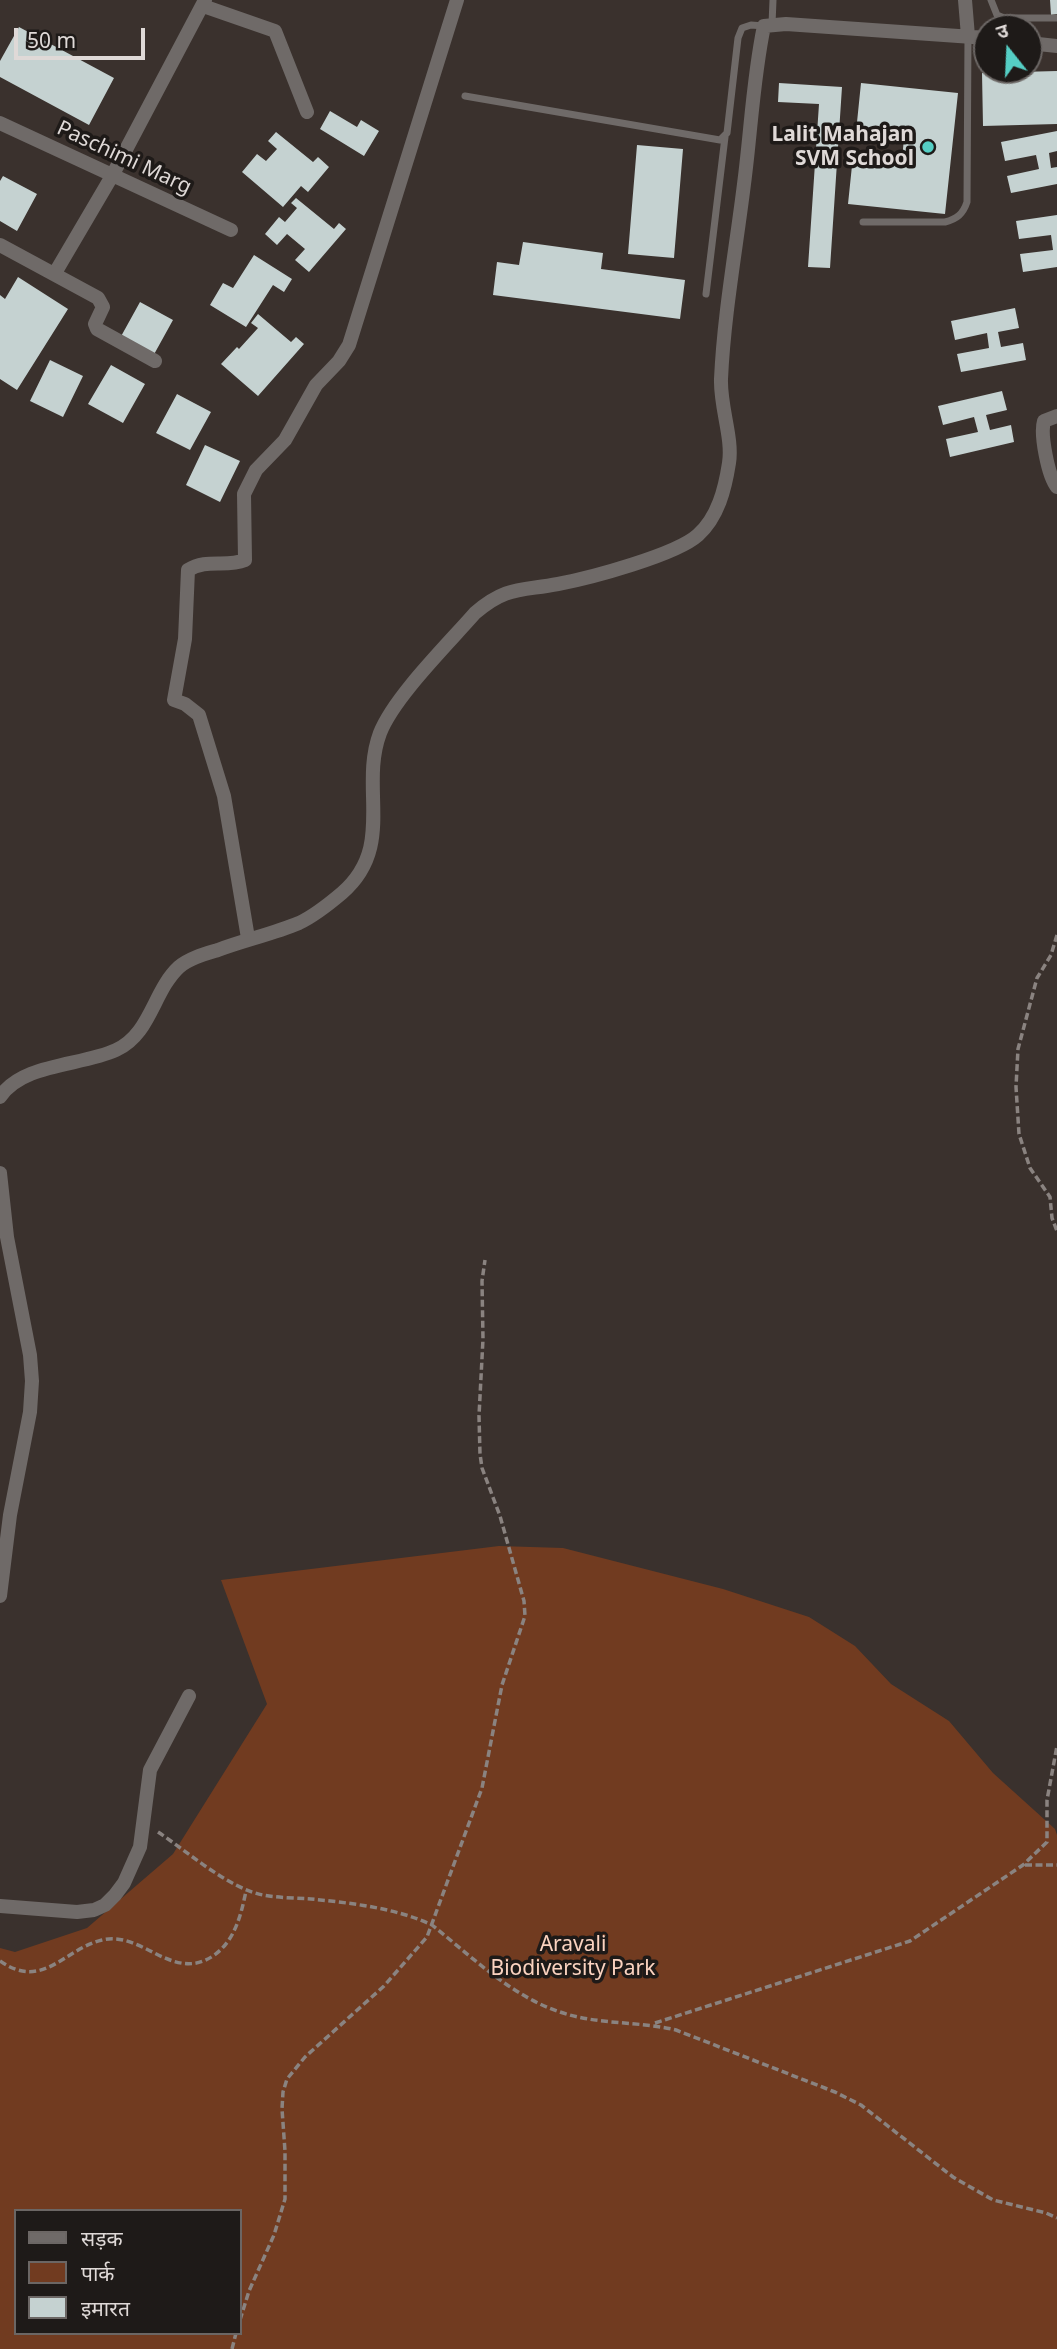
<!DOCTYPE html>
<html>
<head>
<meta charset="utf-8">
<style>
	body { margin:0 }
	#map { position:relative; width:1057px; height:2349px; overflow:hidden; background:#3a312d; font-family:"Noto Sans","Noto Sans Devanagari",sans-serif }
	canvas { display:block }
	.legend { position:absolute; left:14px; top:2209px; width:228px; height:126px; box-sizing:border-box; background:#1e1a18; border:2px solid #6b6664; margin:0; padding:9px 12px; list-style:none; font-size:21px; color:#dfd9d7 }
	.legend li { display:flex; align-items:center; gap:14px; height:35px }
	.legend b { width:35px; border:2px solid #6b6664 }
	.north { position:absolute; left:973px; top:14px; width:70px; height:70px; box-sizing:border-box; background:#1e1a18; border:2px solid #6b6664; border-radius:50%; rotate:342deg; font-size:19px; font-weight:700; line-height:28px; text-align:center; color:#dfd9d7 }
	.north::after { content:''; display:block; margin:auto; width:24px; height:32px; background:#55cec4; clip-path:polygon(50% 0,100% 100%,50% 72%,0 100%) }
	.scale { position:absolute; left:14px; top:28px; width:131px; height:32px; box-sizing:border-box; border:4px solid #dfd9d7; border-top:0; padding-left:9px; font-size:21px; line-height:24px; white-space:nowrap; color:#dfd9d7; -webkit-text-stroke:5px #1e1a18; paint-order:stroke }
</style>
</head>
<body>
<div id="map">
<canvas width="1057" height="2349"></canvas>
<ul class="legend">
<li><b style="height:9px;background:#6f6a68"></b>सड़क</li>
<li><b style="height:19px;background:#713b20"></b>पार्क</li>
<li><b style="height:19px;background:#c5d2d1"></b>इमारत</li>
</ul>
<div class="north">उ</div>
<div class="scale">50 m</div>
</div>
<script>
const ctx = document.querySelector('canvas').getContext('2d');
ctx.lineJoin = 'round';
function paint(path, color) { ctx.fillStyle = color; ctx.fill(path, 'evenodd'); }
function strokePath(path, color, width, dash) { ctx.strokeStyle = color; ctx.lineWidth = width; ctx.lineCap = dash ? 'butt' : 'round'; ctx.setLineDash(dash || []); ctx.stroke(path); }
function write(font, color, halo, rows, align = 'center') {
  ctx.font = font + ' "Noto Sans",sans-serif'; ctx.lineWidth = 7; ctx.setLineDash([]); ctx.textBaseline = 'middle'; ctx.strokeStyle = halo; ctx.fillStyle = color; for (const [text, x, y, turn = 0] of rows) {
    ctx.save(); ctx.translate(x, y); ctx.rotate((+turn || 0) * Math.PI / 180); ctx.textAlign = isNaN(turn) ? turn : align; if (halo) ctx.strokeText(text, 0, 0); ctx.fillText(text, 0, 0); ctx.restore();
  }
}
const green = new Path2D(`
	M499,1546L563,1548L723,1589L809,1617L855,1646L891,1684L949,1721L993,1773L1055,1829L1057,1835V2349H0V1948L15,1952L87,1928L173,1854L267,1704L221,1580ZM16,2211H240V2333H16Z`);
const building = new Path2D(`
	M1050,0H1057V14L1051,15Z
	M19,27L114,78L89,125L0,77V61Z
	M1057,71V124L983,126L982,73Z
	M779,83L842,87L830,268L808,267L819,104L778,102Z
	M861,83L958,93L945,214L848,204L853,156L902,161L904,137L856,132Z
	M330,111L357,127L361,120L379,131L364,156L320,129Z
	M1057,131V151L1049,153L1051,168L1057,167V184L1011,193L1007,176L1039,169L1036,155L1005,161L1001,142Z
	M276,132L313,162L318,157L329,167L308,192L301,186L283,207L242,172L257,154L266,161L277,149L268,141Z
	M637,145L683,149L674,258L628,254Z
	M3,176L37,194L17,231L0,221V181Z
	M296,198L334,229L339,223L346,229L309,272L295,260L305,249L287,234L277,245L265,234L279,217L285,222L297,208L291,203Z
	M1057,215V267L1023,272L1020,254L1053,250L1051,235L1019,239L1016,221Z
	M523,242L603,253L601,269L685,280L680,319L493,295L497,262L519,265Z
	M254,255L292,279L284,292L273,285L246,327L210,305L223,283L233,288Z
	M18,277L68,309L17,390L0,379V295L5,299Z
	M140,302L173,320L152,358L119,340Z
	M1015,308L1019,328L998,332L1001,347L1023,343L1026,360L961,372L957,354L989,348L987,333L955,340L951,321Z
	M258,314L291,342L296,337L304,344L258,396L221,364L237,347L239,349L258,328L251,323Z
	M50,360L83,376L63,417L30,401Z
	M111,365L145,384L123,423L88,404Z
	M1002,391L1007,410L986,415L990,430L1011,425L1014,442L950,457L946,439L978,432L974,417L943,425L938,406Z
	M177,394L211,412L190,450L156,433Z
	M205,445L240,461L220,502L186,485Z`);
const path = new Path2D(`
	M1057,935L1051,955L1037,978L1018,1049L1016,1087L1019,1134L1030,1168L1050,1197L1052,1218L1057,1231
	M158,1832C188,1852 228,1888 263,1895C279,1898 296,1898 311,1899C351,1903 396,1908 432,1925C471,1956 511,1996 560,2012C597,2025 639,2021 676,2030L835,2092L861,2105L953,2177L993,2200L1046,2213L1057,2218
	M1025,1865H1057
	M0,1961C43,1991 64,1949 102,1940C142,1930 172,1983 213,1956C235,1941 241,1915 246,1891
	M655,2023L910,1941L1023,1865L1047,1842V1800L1057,1746
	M240,2320L249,2291L274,2235L285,2199V2151L282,2109L283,2092L287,2079L305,2057L384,1986L427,1937L482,1788L502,1685L525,1616L524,1601L500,1516L482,1468L480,1454L479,1416L483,1339L482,1281L485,1260
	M232,2349L236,2333`);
const lane = new Path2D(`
	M991,0L997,15L1004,18H1057
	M772,24L773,0
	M465,96L720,140L727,133L738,38L742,28L751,25L764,26
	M863,222H945C957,219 963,214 967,202L968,37
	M706,294L725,137`);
const street = new Path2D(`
	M965,0L968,36
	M203,6L275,31L307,112
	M1029,43L1057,46
	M0,123L231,230
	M0,245L98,298L103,307L95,324L97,329L155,361
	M55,273L112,176L205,0
	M1057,416L1044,421C1040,434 1048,476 1057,487
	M248,938L224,796L199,715L185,704L174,700L185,639L188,570C207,558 226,568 245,560L244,494L256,470L285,440L316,385L339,361L349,345L457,0
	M0,1097C22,1063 82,1066 116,1050C151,1034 153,991 179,967C190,958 205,954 218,950C244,940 273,934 299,923C314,916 329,904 342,893C396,846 359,789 380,733C394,697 448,644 475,613C506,586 521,591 558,584C590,578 676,555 698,535C718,517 725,489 729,463C733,438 720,407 721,379C724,314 736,249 744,184C751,131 753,78 764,26L786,24L987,38
	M0,1173L7,1237L30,1355L32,1381L30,1412L10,1515L0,1596
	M0,1906L77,1912L94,1910L105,1905L115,1895L124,1883L140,1847L150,1770L189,1696`);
const markers = [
	[928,147,7,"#55cec4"]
];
const poiNames = [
	["Lalit Mahajan",914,135],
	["SVM School",914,159]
];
const streetNames = [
	["Paschimi Marg",124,158,25]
];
const parkNames = [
	["Aravali",573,1945],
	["Biodiversity Park",573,1969]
];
paint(green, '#713b20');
paint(building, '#c5d2d1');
strokePath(path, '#8a8380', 3.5, [7, 3.5]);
strokePath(lane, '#6f6a68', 7);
strokePath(street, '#6f6a68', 14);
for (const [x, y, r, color] of markers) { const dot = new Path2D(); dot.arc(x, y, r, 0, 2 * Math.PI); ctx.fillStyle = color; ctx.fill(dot); strokePath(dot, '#1e1a18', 2.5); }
write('bold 21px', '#dfd9d7', '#1e1a18', poiNames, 'right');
write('21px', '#dfd9d7', '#1e1a18', streetNames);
write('21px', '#fbd3c0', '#1e1a18', parkNames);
</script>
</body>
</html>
